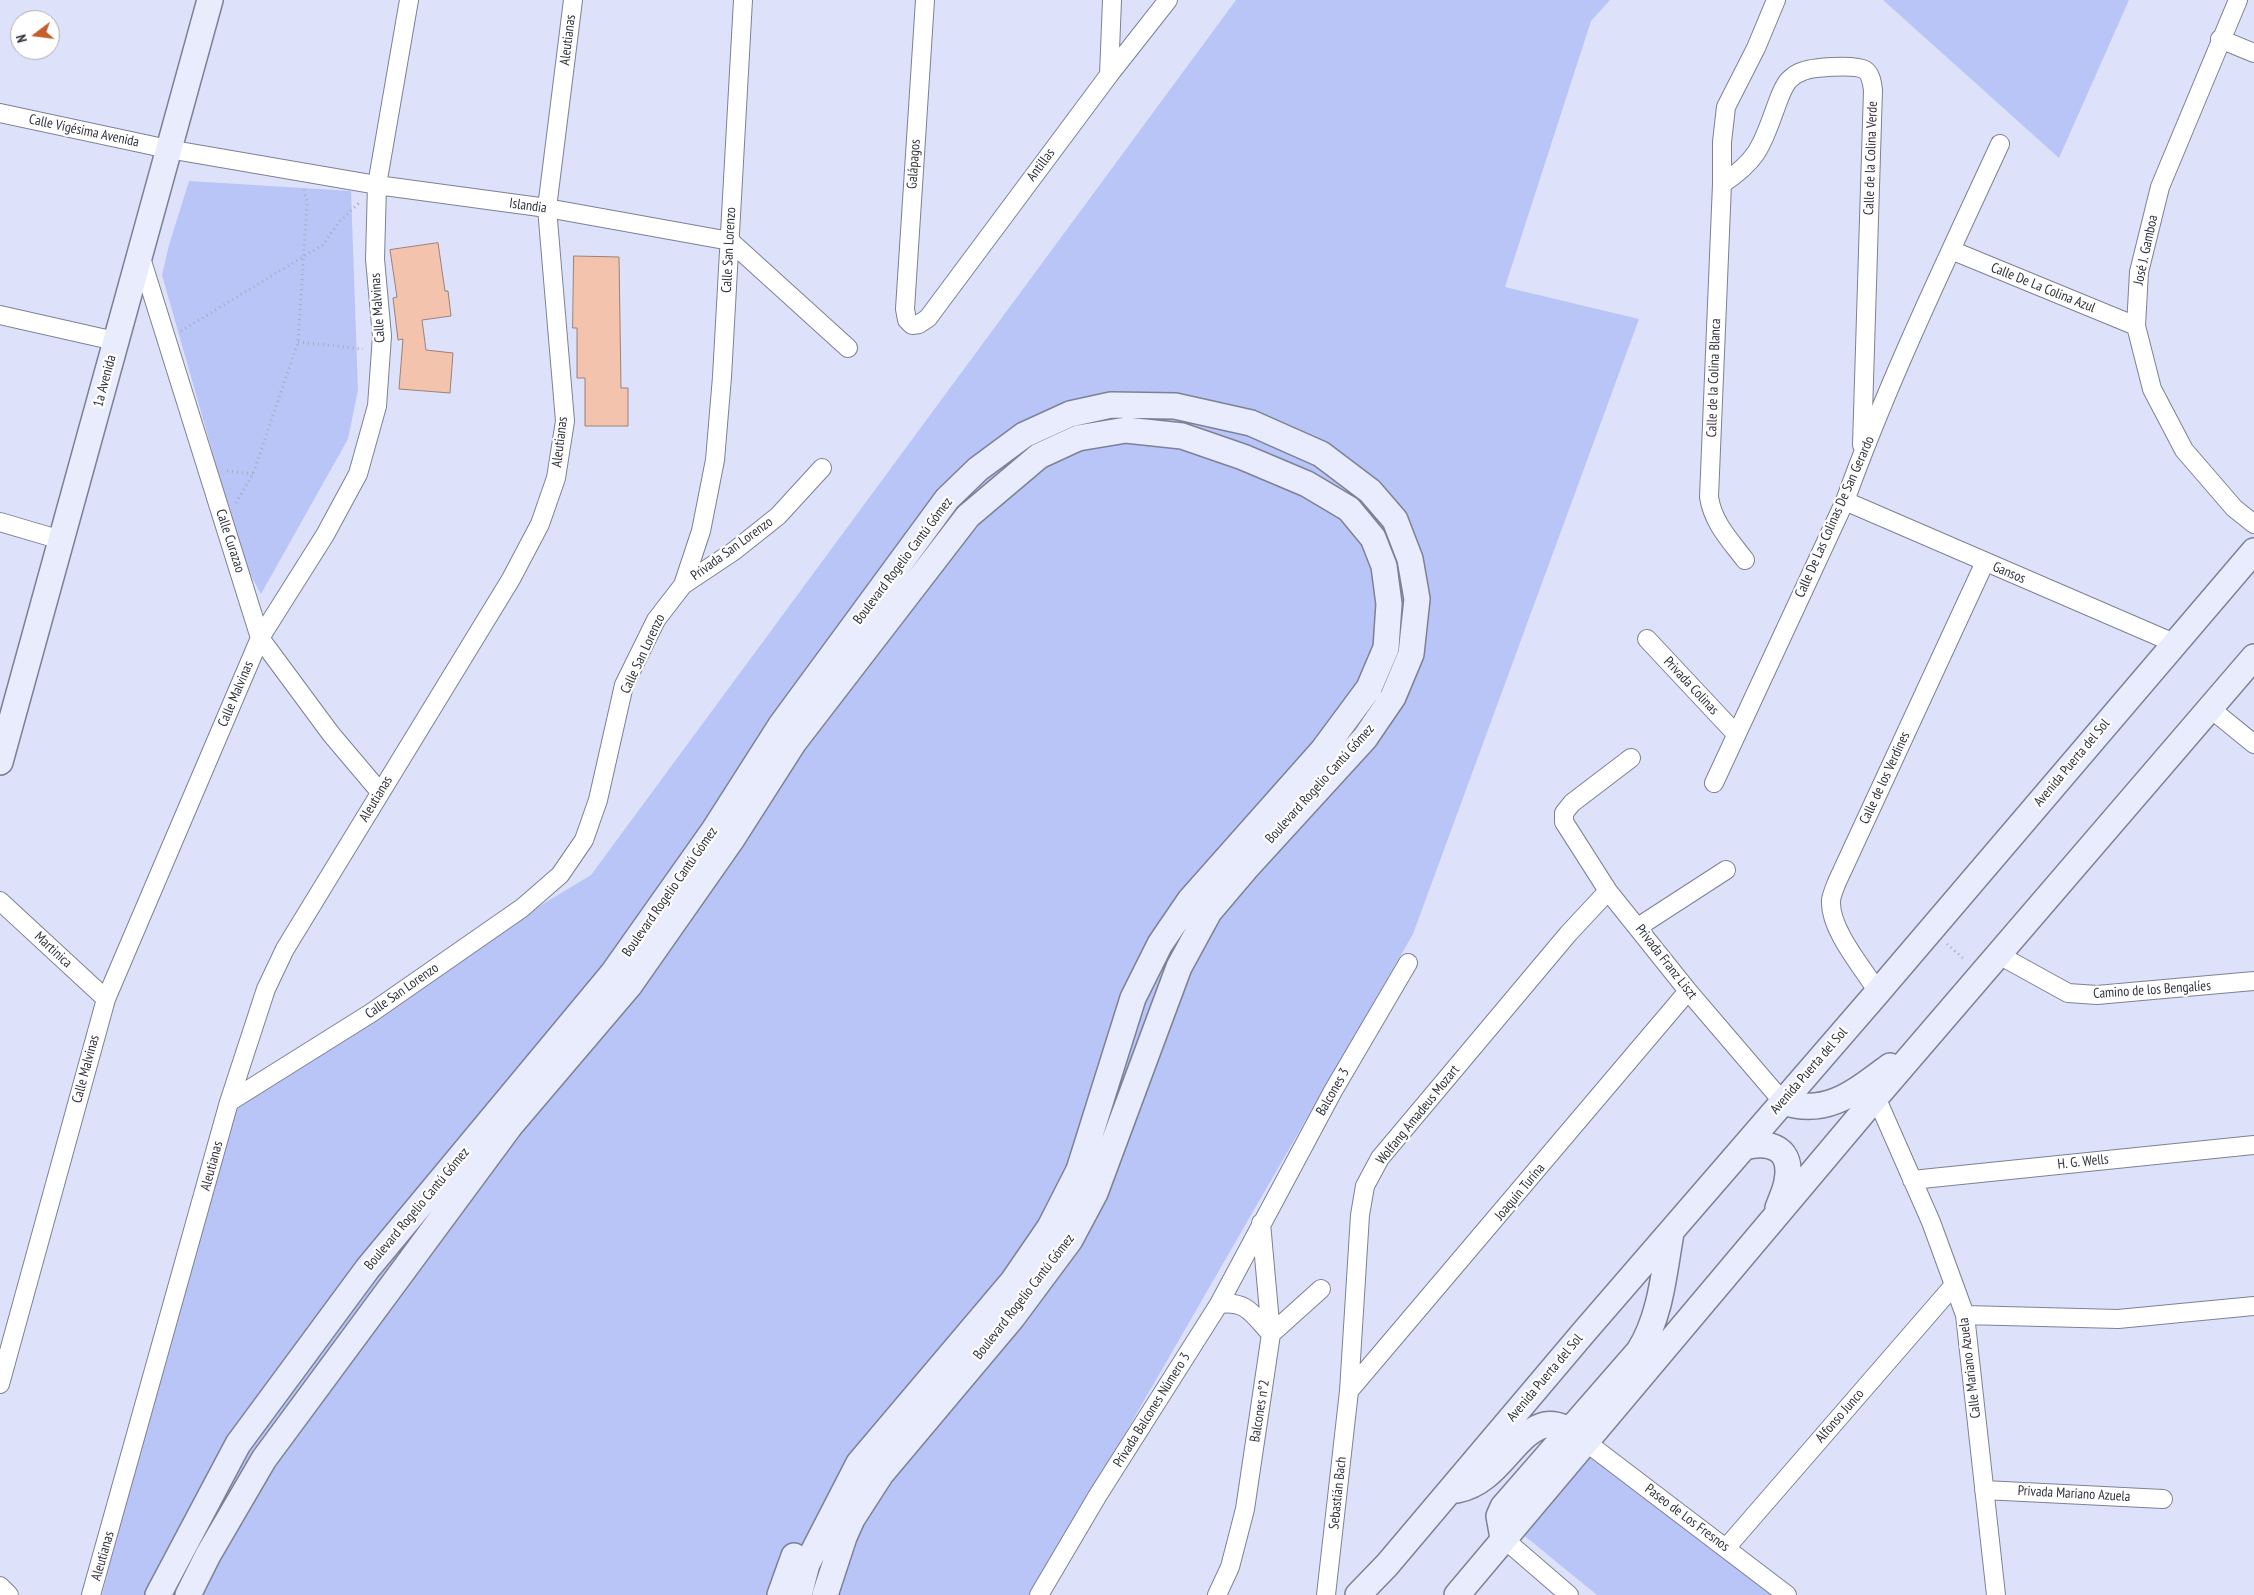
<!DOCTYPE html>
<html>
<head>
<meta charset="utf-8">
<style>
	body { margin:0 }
	#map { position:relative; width:2254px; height:1595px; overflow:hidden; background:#dde2fa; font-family:"PT Sans Narrow",sans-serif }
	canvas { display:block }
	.north { position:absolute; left:10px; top:10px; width:50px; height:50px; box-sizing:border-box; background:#fff; border:1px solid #adadb1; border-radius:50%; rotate:255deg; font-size:14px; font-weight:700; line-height:20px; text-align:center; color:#31333c }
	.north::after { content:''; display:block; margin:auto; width:18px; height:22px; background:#c35e2d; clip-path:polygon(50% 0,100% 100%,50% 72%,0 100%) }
</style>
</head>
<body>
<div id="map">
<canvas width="2254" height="1595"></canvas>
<div class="north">N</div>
</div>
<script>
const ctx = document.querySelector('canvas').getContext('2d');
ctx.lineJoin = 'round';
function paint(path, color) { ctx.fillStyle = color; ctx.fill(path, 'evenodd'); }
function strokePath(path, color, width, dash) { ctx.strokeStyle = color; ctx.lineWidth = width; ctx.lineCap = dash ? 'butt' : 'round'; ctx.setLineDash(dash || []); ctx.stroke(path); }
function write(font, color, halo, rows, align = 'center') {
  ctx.font = font + ' "PT Sans Narrow",sans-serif'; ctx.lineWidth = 4.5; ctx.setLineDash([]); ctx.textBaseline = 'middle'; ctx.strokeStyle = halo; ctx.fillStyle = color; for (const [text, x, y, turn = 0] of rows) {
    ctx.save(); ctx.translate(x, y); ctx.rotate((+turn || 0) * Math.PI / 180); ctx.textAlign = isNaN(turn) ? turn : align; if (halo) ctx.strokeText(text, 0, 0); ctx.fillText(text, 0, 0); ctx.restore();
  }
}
const green = new Path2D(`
	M1236,0H1610L1591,21L1505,287L1639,319L1413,934L1032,1595H102L231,1092L591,875Z
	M1883,0H2129L2059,158Z
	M189,181L351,191L358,390L348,439L261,594L244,563L162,275L169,245Z
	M1590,1453L1771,1595H1597L1521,1533Z`);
const building = new Path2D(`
	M438,243L445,291H448L451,316L422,320L426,350L453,353L450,393L399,389L403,339L398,340L393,298L397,297L390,250Z
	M574,256L619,257L621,388H628V426H585V378H577V328H573Z`);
const path = new Path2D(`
	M181,331L324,244L338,223L359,203
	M298,342L363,349
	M227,471L253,474
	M236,503L253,474L298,342L307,203L304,190
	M1947,944L1965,960`);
const street = new Path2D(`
	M925,0L905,309L907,320L912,325L919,324L928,318L1109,75L1168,0
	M2238,0L2160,187L2139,272L2136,326L2152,389L2184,450L2234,508L2254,524
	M2220,39L2254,53
	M1109,75L1112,0
	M0,113L168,149L377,185L547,208L730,241L848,348
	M1722,184C1755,162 1761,149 1774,112C1778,102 1781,90 1788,81C1791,78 1797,73 1801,72C1811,67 1855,64 1865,70C1871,74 1872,83 1873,90L1862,445
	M1951,250L2136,326
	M141,258L260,638L331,734L380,792
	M0,315L115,341
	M1845,501L2174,643
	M0,522L61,540
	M1745,560C1730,540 1713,523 1709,497L1722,184V142L1726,107L1756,48L1776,0
	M683,585L734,551L778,516L822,468
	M1647,639L1736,734
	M2211,709L2254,744
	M1631,758L1572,803L1564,813V822L1608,891L1688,991L1783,1102
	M1714,783L1845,501C1889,379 1946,261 2000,144
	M0,901L106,999
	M1638,927L1726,870
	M1999,955L2068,993L2097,995L2254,981
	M1878,992C1863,968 1829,929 1831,900C1832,894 1835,887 1837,882L1985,562
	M1876,1097L1931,1222L1965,1315L1996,1595
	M229,1102L371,1013L522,908L560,875L584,840L598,800L624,685L656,620L683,585L701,531L715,460L722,377L743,0
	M1912,1180L2254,1145
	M1219,1304C1247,1300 1253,1315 1271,1334L1321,1289
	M1965,1315L2118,1319L2254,1306
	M0,1384L106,999L260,638L325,535L358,474L377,406L382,336L375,259L377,185L409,0
	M1349,1391L1688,991
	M1586,1442L1787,1595
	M1984,1490L2163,1499
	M1503,1538L1569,1595
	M1726,1548L1954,1285
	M0,1586L9,1595
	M91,1595L229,1102L266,989L285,949L511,579L540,524L556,478L565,421L547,208L573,0
	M1039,1595L1098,1495L1219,1304L1333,1091L1408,963
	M1217,1595L1230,1567L1245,1509L1271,1334L1261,1223
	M1326,1595L1349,1391L1360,1215L1365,1186L1380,1158L1568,934L1608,891`);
const secondary = new Path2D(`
	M0,762C70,508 140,254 210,0
	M1783,1102C1827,1117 1856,1091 1890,1066
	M1744,1147C1771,1140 1793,1149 1787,1181C1786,1190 1781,1199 1778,1208
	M1457,1490C1499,1482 1514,1432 1545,1425C1558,1422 1571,1431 1580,1438
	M1503,1538L1499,1516L1503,1507L1639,1351C1661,1316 1664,1272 1671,1233
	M158,1595L238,1444L368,1268L613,973L714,830L781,725L947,499L978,469L1024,435L1070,414L1111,405L1175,406L1251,423L1321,454L1370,491L1395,520L1410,559L1417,599L1411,654L1393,697L1365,738L1248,866L1209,912L1179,967L1095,1193L1070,1240L1012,1318L881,1474L852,1519L844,1537L825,1595
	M188,1595L208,1555L264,1459L510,1126L629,986L732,839L794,742L968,516L1039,456L1078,438L1126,430L1182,436L1243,457L1307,484L1349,509L1373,538L1384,566L1389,604L1386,648L1369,688L1323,750L1190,900L1160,944L1133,998L1079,1170L1050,1227L1013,1281L859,1463L807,1564L799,1595
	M780,1595L794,1556
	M1358,1595L1387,1565L1584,1332L1878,992L2254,551
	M1457,1595L1876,1097L2254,657`);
const streetNames = [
	["Aleutianas",568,40,-83],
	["Calle Vigésima Avenida",84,131,12],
	["Calle de la Colina Verde",1871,158,-88],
	["Galápagos",914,164,-86],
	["Antillas",1041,165,-53],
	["Islandia",528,206,8],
	["Calle San Lorenzo",729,250,-87],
	["José J. Gamboa",2146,250,-78],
	["Calle De La Colina Azul",2043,288,22],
	["Calle Malvinas",378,308,-94],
	["Calle de la Colina Blanca",1714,378,-88],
	["1a Avenida",105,381,-75],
	["Aleutianas",560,442,-83],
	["Calle De Las Colinas De San Gerardo",1835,517,-66],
	["Calle Curazao",230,541,72],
	["Privada San Lorenzo",732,549,-36],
	["Boulevard Rogelio Cantú Gómez",903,561,-53],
	["Gansos",2009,573,23],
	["Calle San Lorenzo",643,654,-65],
	["Privada Colinas",1691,686,47],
	["Calle Malvinas",236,694,-67],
	["Avenida Puerta del Sol",2072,763,-50],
	["Calle de los Verdines",1885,778,-65],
	["Boulevard Rogelio Cantú Gómez",1320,784,-48],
	["Aleutianas",376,799,-59],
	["Boulevard Rogelio Cantú Gómez",670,892,-55],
	["Martinica",53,950,43],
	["Privada Franz Liszt",1666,962,52],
	["Camino de los Bengalíes",2152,990,-4],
	["Calle San Lorenzo",402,991,-35],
	["Calle Malvinas",86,1069,-75],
	["Avenida Puerta del Sol",1809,1071,-49],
	["Balcones 3",1333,1092,-60],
	["Wolfang Amadeus Mozart",1418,1115,-51],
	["H. G. Wells",2083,1162,-6],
	["Aleutianas",212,1166,-75],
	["Joaquín Turína",1520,1192,-50],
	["Boulevard Rogelio Cantú Gómez",417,1209,-50],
	["Boulevard Rogelio Cantú Gómez",1024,1297,-52],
	["Calle Mariano Azuela",1970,1368,-97],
	["Avenida Puerta del Sol",1545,1378,-50],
	["Privada Balcones Número 3",1152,1410,-58],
	["Balcones n°2",1260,1411,-81],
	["Alfonso Junco",1840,1416,-49],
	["Sebastián Bach",1338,1493,-84],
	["Privada Mariano Azuela",2074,1494,3],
	["Paseo de Los Fresnos",1687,1518,37],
	["Aleutianas",103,1556,-74]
];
paint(green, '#b9c5f7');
paint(building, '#f4c3ae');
strokePath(building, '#998278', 1);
strokePath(street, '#7c8196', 20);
strokePath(secondary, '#7c8196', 28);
strokePath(path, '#a7abbe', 3, [1, 4]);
strokePath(street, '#fff', 18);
strokePath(secondary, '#e9ecfd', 25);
write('14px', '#31333c', '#fff', streetNames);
</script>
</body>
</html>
